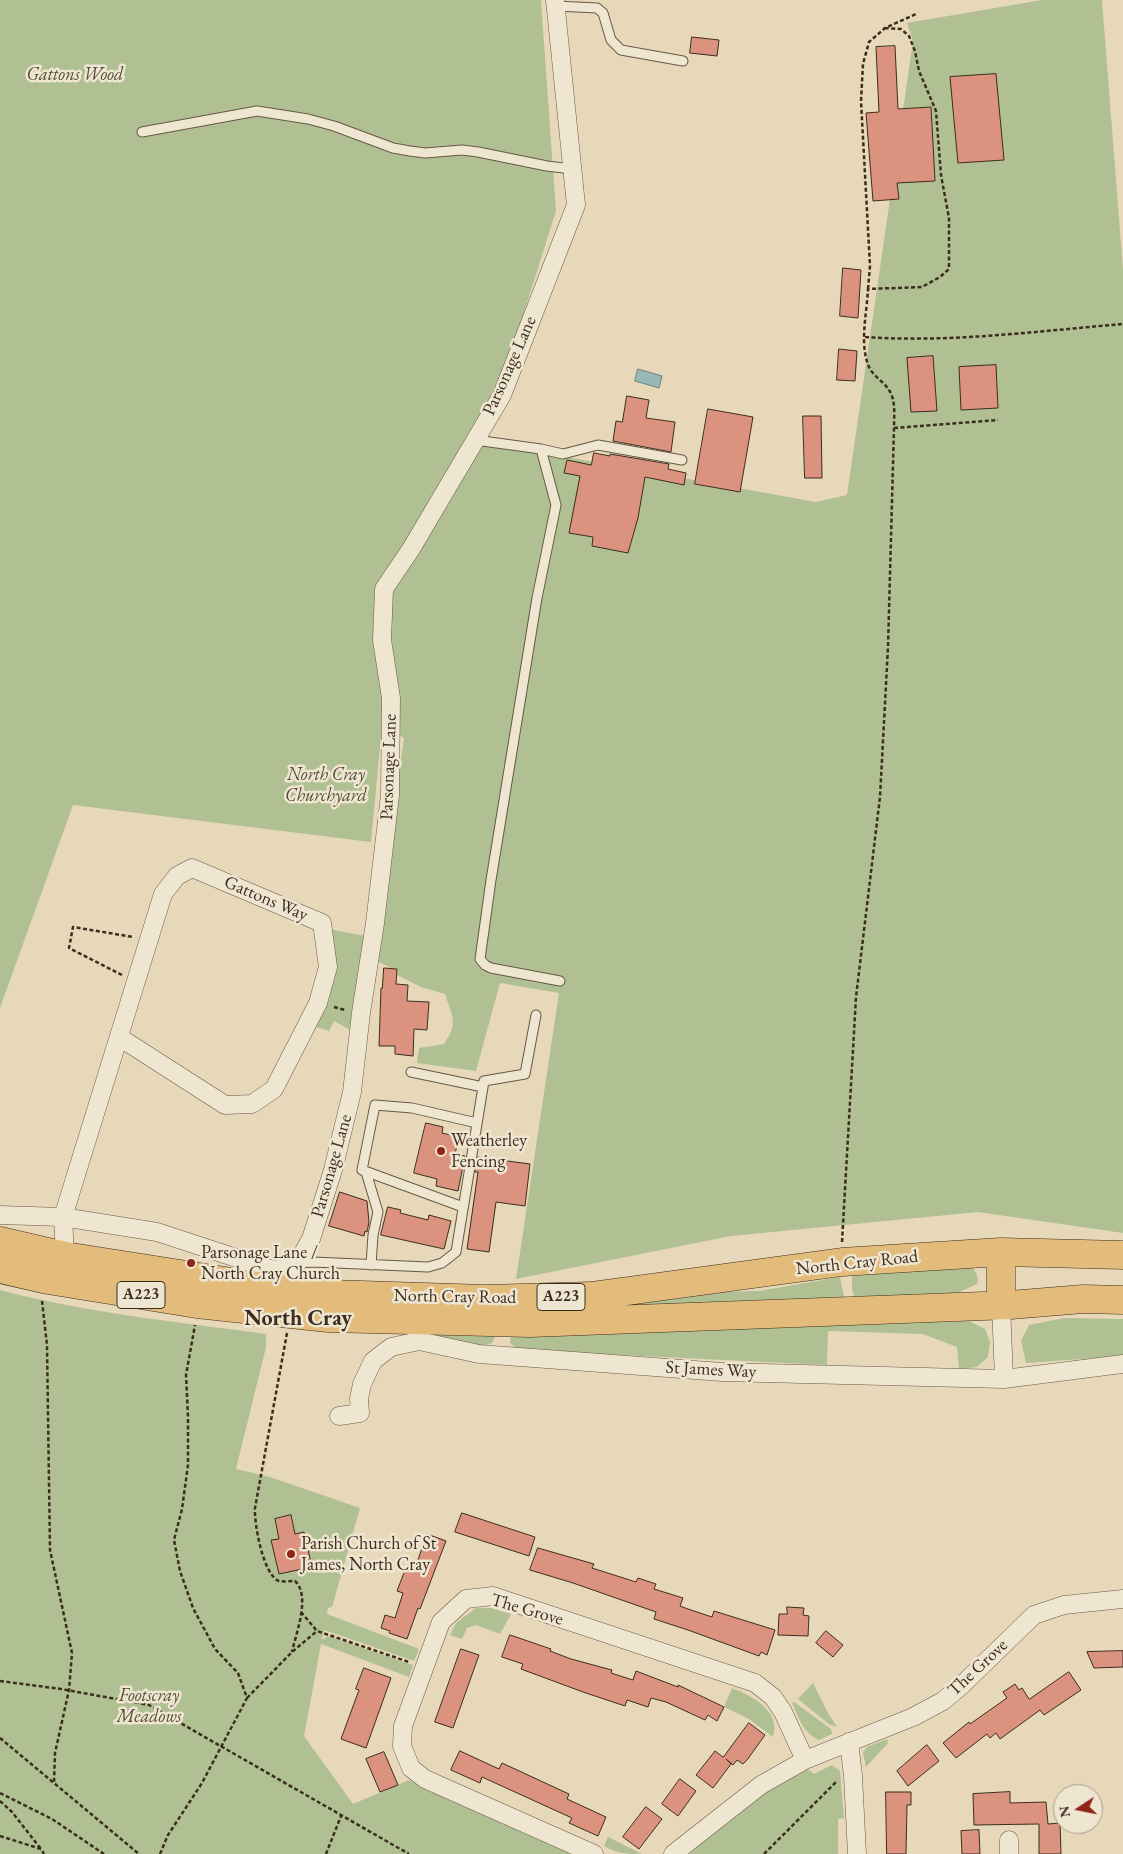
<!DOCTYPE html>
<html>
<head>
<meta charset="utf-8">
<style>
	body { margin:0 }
	#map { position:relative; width:1123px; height:1854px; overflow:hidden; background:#e6d8b9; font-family:"EB Garamond",serif }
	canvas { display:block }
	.north { position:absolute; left:1053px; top:1784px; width:50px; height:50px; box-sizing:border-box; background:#efe6d2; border:1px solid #a79c8a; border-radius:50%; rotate:259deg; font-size:14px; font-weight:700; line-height:20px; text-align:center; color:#3c2d1e }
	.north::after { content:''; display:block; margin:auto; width:18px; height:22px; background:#8f2418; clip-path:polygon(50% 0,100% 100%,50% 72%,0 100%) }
</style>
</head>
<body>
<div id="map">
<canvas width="1123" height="1854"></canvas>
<div class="north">N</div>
</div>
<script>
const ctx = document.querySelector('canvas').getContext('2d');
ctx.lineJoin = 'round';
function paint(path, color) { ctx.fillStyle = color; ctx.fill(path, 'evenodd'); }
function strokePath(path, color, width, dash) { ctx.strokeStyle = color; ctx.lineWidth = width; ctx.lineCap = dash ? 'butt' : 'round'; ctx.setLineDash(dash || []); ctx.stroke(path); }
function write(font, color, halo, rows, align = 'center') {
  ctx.font = font + ' "EB Garamond",serif'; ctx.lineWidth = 5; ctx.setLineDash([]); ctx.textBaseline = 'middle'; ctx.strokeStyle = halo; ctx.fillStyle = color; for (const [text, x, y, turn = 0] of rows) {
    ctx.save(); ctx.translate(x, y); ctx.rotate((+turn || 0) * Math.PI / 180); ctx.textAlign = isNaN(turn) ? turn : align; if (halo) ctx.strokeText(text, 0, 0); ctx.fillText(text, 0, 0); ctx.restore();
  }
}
const green = new Path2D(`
	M0,0H541L556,211L483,442L816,502L847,495L913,41L907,23L1042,0H1102L1123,270V1233L978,1212L731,1236L516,1279L559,993L500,983L476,1071L417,1063L419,1048L444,1044C459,1022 452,1017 445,994L421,987L397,975V969L391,968L373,959L404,738L382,726L371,842L73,805L0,1008Z
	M329,929L365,936L352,1031L334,1021L329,1031L311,1025Z
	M967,1263C974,1269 980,1275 977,1284L948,1297L856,1300L852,1290V1276Z
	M840,1277L845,1302L646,1310L319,1301L759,1291Z
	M0,1290C87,1313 177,1322 266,1334V1347L236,1469L270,1477L360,1508L332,1607L328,1608L327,1614L419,1649L414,1661L324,1630L322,1640L328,1636L413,1665L409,1677L321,1644L304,1736L353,1804L409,1780L574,1854H0Z
	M1064,1318L1123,1319V1356L1026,1363L1021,1341L1029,1325Z
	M969,1321L985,1329L990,1342L988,1357L977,1367L959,1369L957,1347L923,1334L828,1331L827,1365L518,1350L510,1343L511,1333Z
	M425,1335L495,1336L492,1343L481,1347Z
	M476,1608H491L511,1614L500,1634L476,1625L467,1628L462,1639L450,1635L456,1623Z
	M813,1683L828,1713L837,1727L829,1724L798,1699Z
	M732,1688C751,1695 782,1712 773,1737L749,1719L724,1707Z
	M794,1702L831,1729L832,1734L819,1740C803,1733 799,1718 792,1703Z
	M887,1739L888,1743L866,1767L863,1752L867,1747Z
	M832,1765L840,1771L844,1818L838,1819V1854H689L751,1799L808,1769L814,1774Z
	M608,1837L642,1854C626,1854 619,1854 604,1846Z`);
const water = new Path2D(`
	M638,369L662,376L659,388L635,381Z`);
const building = new Path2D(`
	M692,37L719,40L717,56L690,53Z
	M895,46L898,109L931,107L935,181L897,183L899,199L873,201L866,113L879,112L876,47Z
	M996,74L1004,160L958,163L950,77Z
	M843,268L861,270L858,318L840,316Z
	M839,349L857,351L855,381L837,380Z
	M933,356L937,411L911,412L907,358Z
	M996,365L998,408L961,410L959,367Z
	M627,396L649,400L646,418L675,422L671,452L613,441L616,421L622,422Z
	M708,409L753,417L740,492L695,484Z
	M803,416H821L822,478H805Z
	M594,453L610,456V454L669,464L668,469L686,473L684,485L645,477L638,518L628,553L592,546L593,537L569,533L580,476L564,473L567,460L591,465Z
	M384,968L397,969L396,984L408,985L407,1001L429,1002L427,1030L414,1029L413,1056L395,1054V1046H379L381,988H382Z
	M426,1123L443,1127L442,1133L459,1137L455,1154L465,1156L458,1191L436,1186L437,1179L414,1173Z
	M478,1157L530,1164L525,1206L496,1202L489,1252L467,1249L478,1172H475Z
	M340,1192L367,1201L369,1222L367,1232L365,1231L364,1236L329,1226Z
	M388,1207L401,1210L400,1213L428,1220L429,1215L451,1221L444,1249L381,1235Z
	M462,1513L535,1537L529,1556L455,1532Z
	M291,1515L295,1534L304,1532L312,1567L279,1574L271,1540L279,1539L275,1519Z
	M427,1534L446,1541L420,1609L418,1608L407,1639L389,1633L390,1631L381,1628L385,1615L395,1618L403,1593L397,1591L407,1565L415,1568Z
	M538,1548L594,1564L592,1568L636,1582L638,1578L656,1584L654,1589L683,1598L680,1606L688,1609L712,1617L714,1611L775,1630L767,1655L761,1652L759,1656L688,1630L654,1619L656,1612L573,1583L530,1570Z
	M787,1607L804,1608L803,1615L809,1616L808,1636L778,1635L779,1614H787Z
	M826,1631L843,1645L833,1657L816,1643Z
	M510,1635L551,1649L550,1651L571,1659L612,1670L611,1673L633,1680L636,1671L678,1687V1685L724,1707L717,1721L708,1715L705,1720L666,1702L651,1698L648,1707L627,1700L625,1706L583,1692L521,1669L523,1664L502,1657Z
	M461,1649L479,1655L453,1728L435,1722Z
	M1123,1651V1667L1094,1668L1087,1652Z
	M364,1668L391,1678L366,1748L341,1739L359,1690L356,1689Z
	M1069,1672L1081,1690L1044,1715L1040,1710L1000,1739L996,1733L990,1738L987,1734L956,1758L943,1743L969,1722L970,1724L1007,1698L1003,1692L1015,1684L1019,1690L1022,1688L1029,1699Z
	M749,1723L765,1735L747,1760L743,1764L737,1760L733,1765L726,1759L731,1764L713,1788L696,1775L715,1751L723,1757Z
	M927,1745L939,1761L908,1786L897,1771Z
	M460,1751L499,1769L502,1763L569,1794L567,1799L606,1817L598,1836L569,1823L572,1818L482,1777L480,1783L451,1770Z
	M384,1752L398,1785L380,1792L366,1759Z
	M680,1779L696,1791L678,1816L662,1804Z
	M886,1792H911V1805H907L906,1854H887Z
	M1010,1792V1803L1046,1802L1048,1824L1060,1823L1061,1854H1039V1824L974,1825L973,1794Z
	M646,1807L662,1819L639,1849L623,1837Z
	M979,1830L980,1854H962L961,1831Z`);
const path = new Path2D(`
	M868,289L870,266L861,101L863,64L869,42L885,28L916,14
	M865,337C951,343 1038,331 1123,324
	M894,428L998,420
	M122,975L69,948L73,927L133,937
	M334,1007L345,1010
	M842,1242L856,997L880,797L888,647L894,428C894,416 896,400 889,390C884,382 873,376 869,367C859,344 867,313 868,289L922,287L940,277L949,269V218L941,175L936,111L919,71L915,51L909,36L901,29L885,28
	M42,1301L47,1345L50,1550L72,1653L69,1690L55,1753L54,1783
	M287,1333L255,1508C254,1523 263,1575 279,1581C284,1582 291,1581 295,1581C311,1596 296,1633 292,1652
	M301,1612L317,1631L409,1662
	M0,1681L61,1689L149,1705L409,1854
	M247,1698L292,1652L317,1631
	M0,1738L139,1854
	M0,1793L52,1819L104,1854
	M0,1801L12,1812L41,1849
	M0,1836L41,1849L44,1854
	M160,1854L168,1835L202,1783L247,1698L238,1673L215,1649L193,1608L180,1571L174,1540L182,1509L188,1465V1417L186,1375L195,1325
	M326,1854L341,1816
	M764,1854L837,1781`);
const service = new Path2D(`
	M556,6L597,8L603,13L611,40L621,50L683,61
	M142,132L257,111L308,119L334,126L393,148L410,151L425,153L462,150L478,152L547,166L572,169
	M475,440L541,449L556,505L537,598L491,880L480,959L485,965L491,968L560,981
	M541,449L563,454L598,445L682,460
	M411,1072L483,1087
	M366,1172L378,1212L373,1235L371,1265
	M463,1207L362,1170L375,1105L412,1108L477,1123
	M297,1263L313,1262L428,1267L442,1263L456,1252L484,1081L525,1074L536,1015`);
const minor = new Path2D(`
	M0,1215L63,1217L157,1232L273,1270L295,1267L311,1239L333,1170L352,1092L361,1013L375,923L390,795L391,698L382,640L384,589L411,549L502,395L576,205L555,0
	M65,1256L63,1217L163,894L177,876L192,868L322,923L328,967L318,1003L274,1089L252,1104L225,1105L119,1037
	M1001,1305L1004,1379
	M339,1416L360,1413L359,1399L362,1384L373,1361L391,1347L419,1341L479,1354L722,1372L1004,1379L1123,1364
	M849,1742L853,1776L857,1854
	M1009,1840V1854
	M594,1854L425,1779L411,1768L402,1746L403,1726L441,1622L466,1599L493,1596L755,1683L773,1697L783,1712L805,1760
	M673,1854L761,1785L805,1760L913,1717L943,1701L962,1685L1034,1615L1064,1605L1123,1599`);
const primary = new Path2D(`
	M0,1241L65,1256L257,1286L330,1294L486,1299L591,1296L842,1262L1001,1252L1123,1255
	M1001,1252V1305
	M0,1269L48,1280L197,1304L328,1318L530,1323L1010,1305L1083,1299L1123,1300`);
const markers = [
	[441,1151,5,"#8f2418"],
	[191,1263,5,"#8f2418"],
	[291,1554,5,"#8f2418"]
];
const shields = [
	[141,1295,48],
	[561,1297,48]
];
const shieldNames = [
	["A223",141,1295],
	["A223",561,1297]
];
const parkNames = [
	["Gattons Wood",75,75],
	["North Cray",326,775],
	["Churchyard",326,796],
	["Footscray",149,1696],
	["Meadows",149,1717]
];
const streetNames = [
	["Parsonage Lane",510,366,-66],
	["Parsonage Lane",389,767,-88],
	["Gattons Way",266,899,23],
	["Parsonage Lane",332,1166,-74],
	["North Cray Road",857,1263,-6],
	["North Cray Road",455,1297,1],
	["St James Way",711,1370,3],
	["The Grove",527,1610,16],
	["The Grove",978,1668,-43]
];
const poiNames = [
	["Weatherley",451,1141],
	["Fencing",451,1162],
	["Parsonage Lane /",201,1253],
	["North Cray Church",201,1274],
	["Parish Church of St",301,1544],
	["James, North Cray",301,1565]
];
const districtNames = [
	["North Cray",298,1319]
];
paint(green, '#b0c092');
paint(water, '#98b8b7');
strokePath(water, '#73807a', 1);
paint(building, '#db927e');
strokePath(building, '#3c2d1e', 1);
strokePath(service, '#665845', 11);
strokePath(minor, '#665845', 19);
strokePath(primary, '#3c2d1e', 29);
strokePath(path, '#3c2d1e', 2.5, [4, 2.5]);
strokePath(service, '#efe6d2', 9);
strokePath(minor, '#efe6d2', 18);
strokePath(primary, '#e3bc7c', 28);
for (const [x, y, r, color] of markers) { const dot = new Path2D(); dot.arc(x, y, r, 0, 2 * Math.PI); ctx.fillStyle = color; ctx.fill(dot); strokePath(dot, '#efe6d2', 2); }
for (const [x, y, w] of shields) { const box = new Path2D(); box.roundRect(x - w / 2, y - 13.5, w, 27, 4); ctx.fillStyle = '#efe6d2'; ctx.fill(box); strokePath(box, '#3c2d1e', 1); }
write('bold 16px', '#3c2d1e', null, shieldNames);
write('italic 18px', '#534a35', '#efe6d2', parkNames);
write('18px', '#3c2d1e', '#efe6d2', streetNames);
write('18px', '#3c2d1e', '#efe6d2', poiNames, 'left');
write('bold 22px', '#3c2d1e', '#efe6d2', districtNames);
</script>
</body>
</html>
